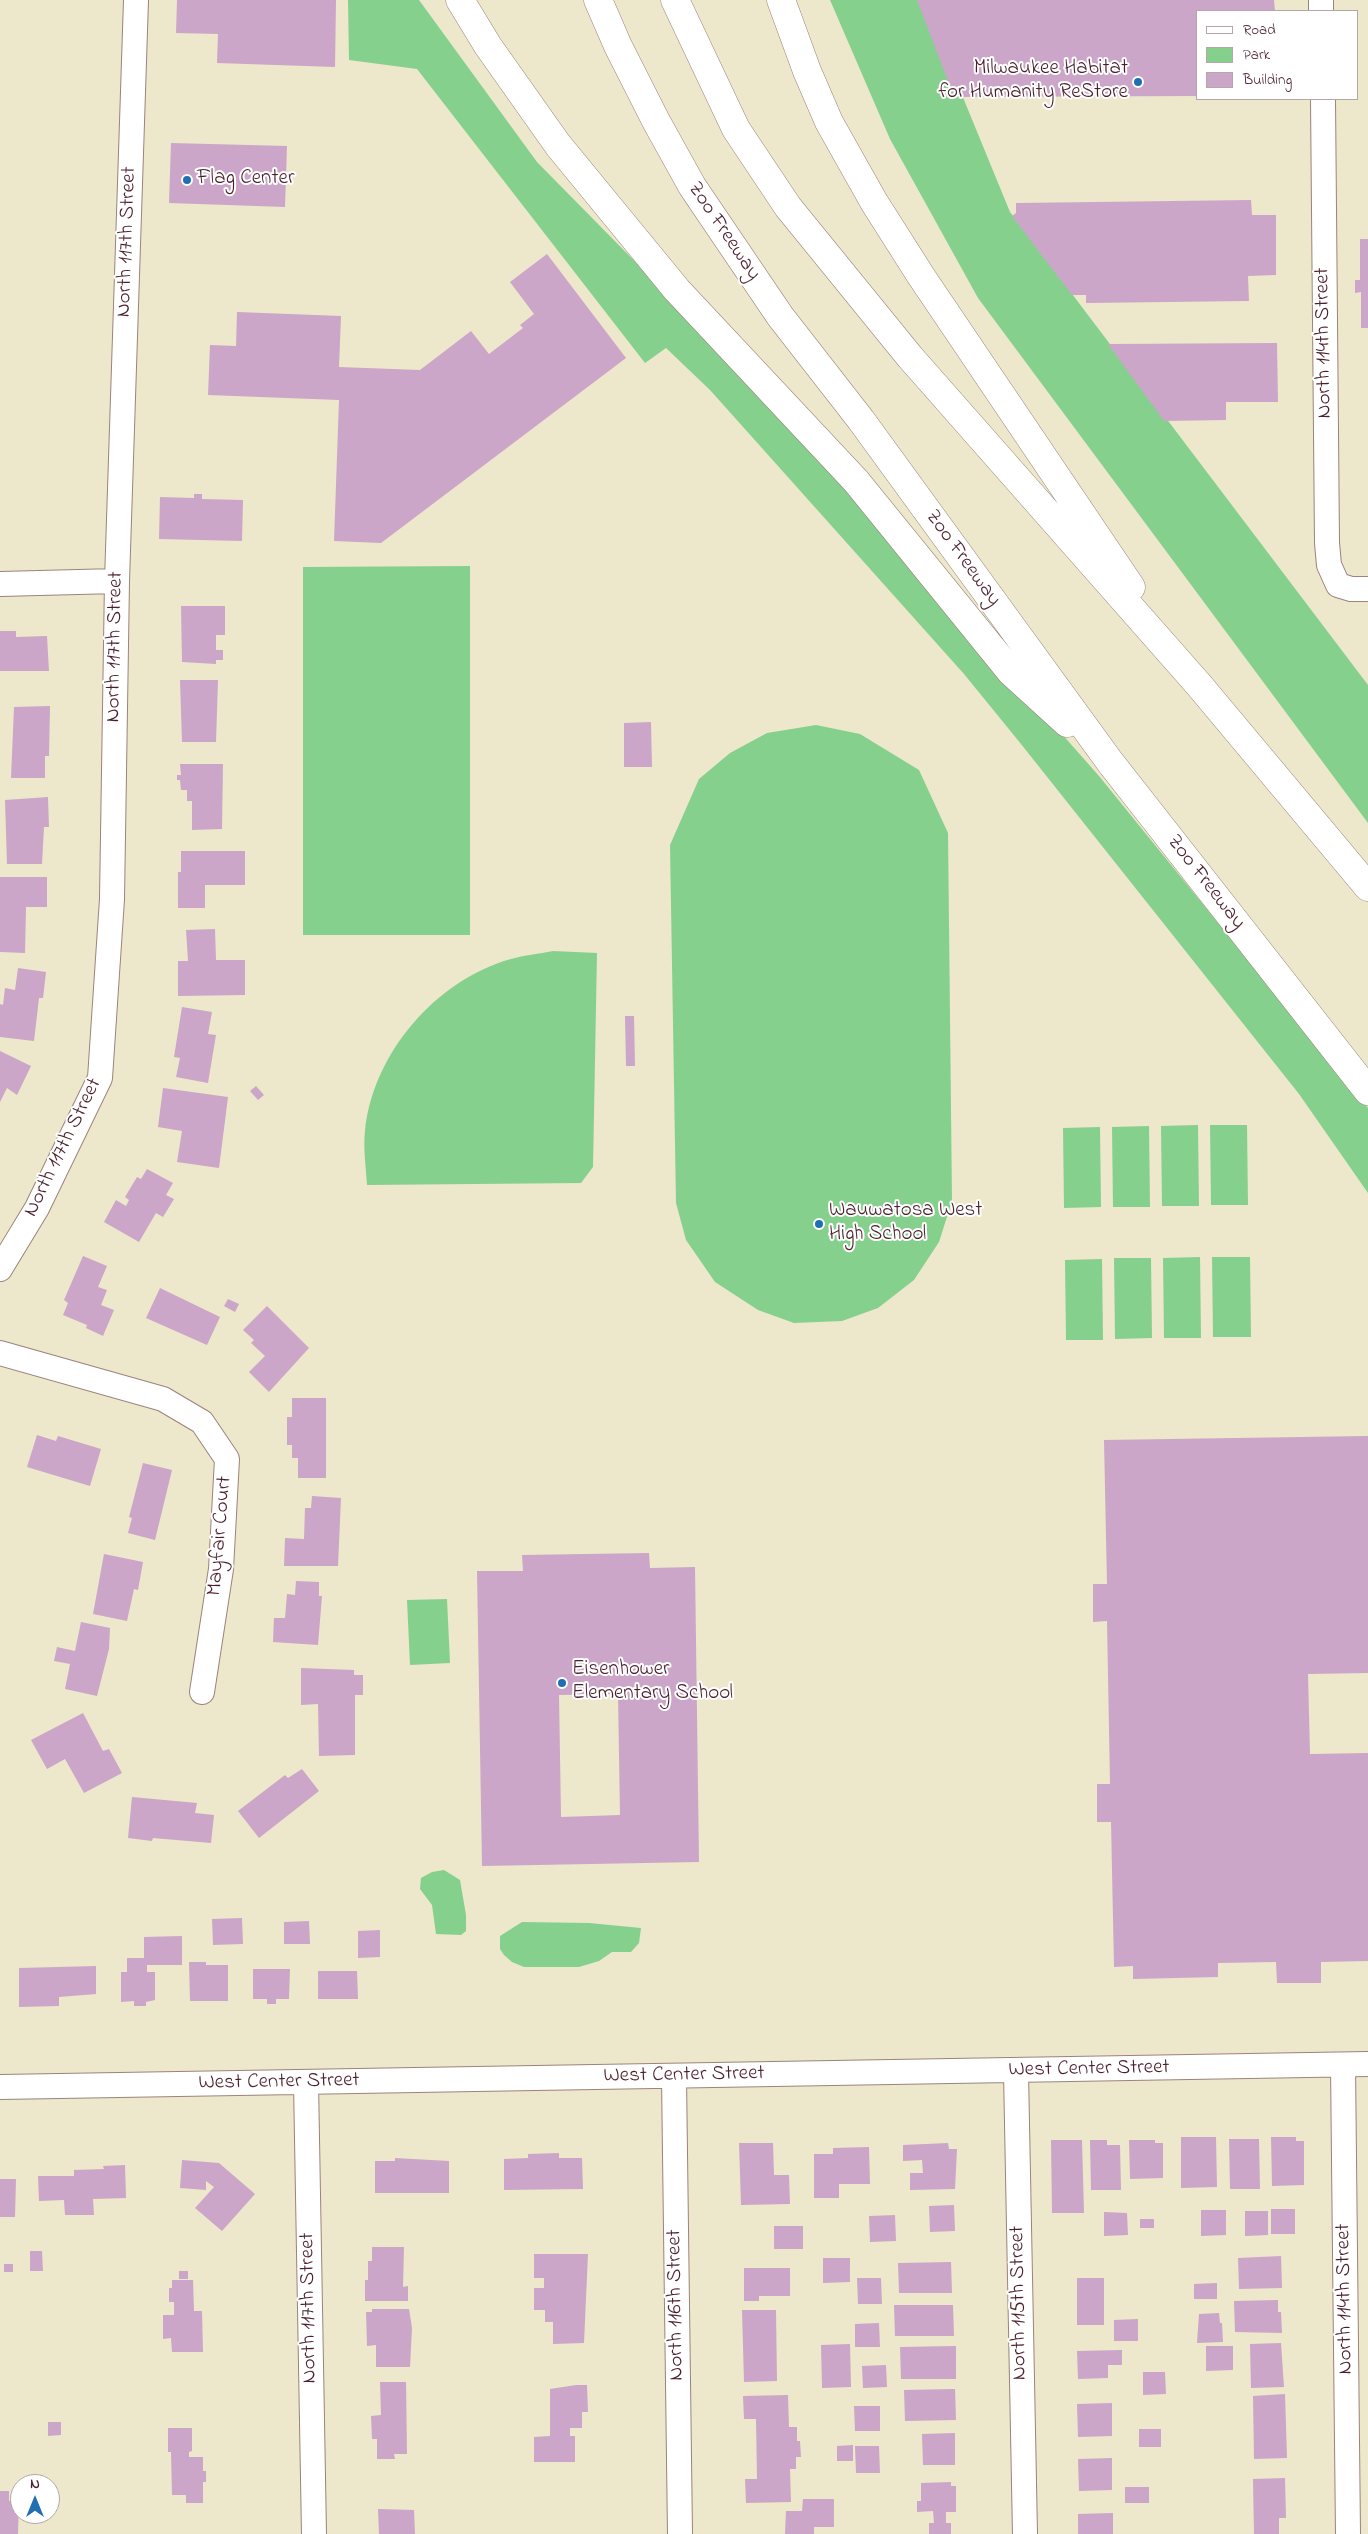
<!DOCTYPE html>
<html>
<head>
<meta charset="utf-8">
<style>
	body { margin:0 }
	#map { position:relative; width:1368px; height:2534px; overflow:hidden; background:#ede7cb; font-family:"Indie Flower",sans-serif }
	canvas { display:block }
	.legend { position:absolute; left:1196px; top:10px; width:162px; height:90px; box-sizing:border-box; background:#fff; border:1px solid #b7a5aa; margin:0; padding:6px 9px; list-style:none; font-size:15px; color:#4a1f2b }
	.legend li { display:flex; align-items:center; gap:10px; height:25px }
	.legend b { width:25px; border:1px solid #b7a5aa }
	.north { position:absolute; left:10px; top:2474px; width:50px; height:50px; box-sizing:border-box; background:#fff; border:1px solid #b7a5aa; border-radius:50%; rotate:0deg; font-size:14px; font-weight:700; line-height:20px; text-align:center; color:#4a1f2b }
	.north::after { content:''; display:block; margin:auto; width:18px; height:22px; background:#1f6fb2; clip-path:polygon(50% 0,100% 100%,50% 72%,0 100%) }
</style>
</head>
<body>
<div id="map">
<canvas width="1368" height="2534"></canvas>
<ul class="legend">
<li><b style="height:6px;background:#fff"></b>Road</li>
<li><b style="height:14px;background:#86d08d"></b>Park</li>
<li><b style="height:14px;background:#cba6c8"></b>Building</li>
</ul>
<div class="north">N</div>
</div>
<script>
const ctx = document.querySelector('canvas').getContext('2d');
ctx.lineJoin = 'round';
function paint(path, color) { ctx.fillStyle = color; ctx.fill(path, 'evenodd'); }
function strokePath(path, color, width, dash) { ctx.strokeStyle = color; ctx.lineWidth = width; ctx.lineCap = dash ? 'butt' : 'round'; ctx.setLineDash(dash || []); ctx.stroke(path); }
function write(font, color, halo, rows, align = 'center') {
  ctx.font = font + ' "Indie Flower",sans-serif'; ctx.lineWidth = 4; ctx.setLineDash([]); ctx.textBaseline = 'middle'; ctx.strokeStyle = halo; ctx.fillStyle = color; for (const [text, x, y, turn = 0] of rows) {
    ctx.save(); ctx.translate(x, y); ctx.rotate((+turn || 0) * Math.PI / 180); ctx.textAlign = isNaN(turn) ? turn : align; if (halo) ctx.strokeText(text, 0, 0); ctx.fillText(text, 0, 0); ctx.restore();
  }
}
const green = new Path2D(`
	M348,0H419L537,162L728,356L1099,776L1368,1108V1193L1299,1094L1021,744L964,674L710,390L666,348L645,363L417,69L349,60Z
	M830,0H923L1010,212L1368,685V823L978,298L890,139Z
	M470,566V935H303V567Z
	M816,725L860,734L919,770L948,833L952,1201L939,1242L914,1280L878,1308L842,1321L794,1323L758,1310L715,1282L686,1240L676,1203L670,845L699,779L730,753L767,733Z
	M553,951L597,953L593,1167L581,1183L367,1185C366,1167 363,1148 365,1131C373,1053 436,980 511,959C524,955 539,954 553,951Z
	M1198,1125L1199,1206H1162L1161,1126Z
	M1210,1125H1247L1248,1205H1211Z
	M1149,1126L1150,1207H1113L1112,1127Z
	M1100,1127L1101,1207L1064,1208L1063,1128Z
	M1200,1257L1201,1338H1164L1163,1258Z
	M1212,1257H1250L1251,1337H1213Z
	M1114,1258H1151L1152,1338L1115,1339Z
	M1102,1259L1103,1340H1066L1065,1260Z
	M447,1599L450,1663L410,1665L407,1600Z
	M444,1870L460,1880L466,1915V1931L461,1935L436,1934L432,1905L420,1889L421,1878L432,1872Z
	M522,1922L589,1923L641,1928L639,1943L631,1952H612L599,1961L579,1967H524L512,1962L504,1955L500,1949V1936Z`);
const building = new Path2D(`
	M177,0H336L335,67L217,63L218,34L176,33Z
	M917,0H1274L1275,11H1197V96L954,97Z
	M171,143L287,146L285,207L169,203Z
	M1251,200L1252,215H1276V275L1248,276L1249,301L1086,303V295H1072L1012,216L1016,213V203Z
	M1360,239H1368V328H1361V292L1355,293V280H1360Z
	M547,254L626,358L381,543L334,541L339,400L208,395L210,345L236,346L237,312L341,316L339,367L420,370L471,331L489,354L523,328L520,325L534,314L510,282Z
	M1277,343L1278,402H1226V420L1164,421L1108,344Z
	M194,494H202V499L243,500L242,541L159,539L160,497L194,498Z
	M181,606H225V635H216V650H223V660H216V664L182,662Z
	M0,631H16V637L47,636L49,671H0Z
	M180,680H218L216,742H182Z
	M50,706L49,756H45V778H11L14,707Z
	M651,722L652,767H624V723Z
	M180,764H223L222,829L192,830V801H187V790H181L180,780H177V775H181Z
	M48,797L49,827H44L42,864H7L5,800Z
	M181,851H245V885H205V908H178V872H181Z
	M0,877H47V907H26L25,953L0,952Z
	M215,929L216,960H245V995L178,996V961H188L186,930Z
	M18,968L46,972L43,998H39L34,1041L0,1037V1004L3,1005L5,988L15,990Z
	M182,1007L212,1012L208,1034L216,1035L208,1083L176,1077L180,1058L174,1057Z
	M625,1016H634L635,1066H626Z
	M0,1051L31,1066L17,1095L7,1088L0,1102Z
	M256,1086L264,1095L258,1100L250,1091Z
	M163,1088L228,1097L219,1168L177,1162L182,1131L158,1127Z
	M147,1169L173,1183L166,1195L174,1199L163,1217L156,1213L139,1242L104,1222L116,1200L126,1206L129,1200L125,1197L137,1177L141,1179Z
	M83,1256L107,1266L98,1287L107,1290L101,1305L114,1310L103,1336L86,1328L87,1325L63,1315L68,1303L64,1300Z
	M160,1288L220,1317L207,1345L146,1318Z
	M228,1299L239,1304L235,1312L224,1306Z
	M267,1306L309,1348L269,1392L249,1372L265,1356L251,1343L254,1340L243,1330Z
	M292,1398H326V1478H298V1458H292V1445H287V1417H292Z
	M37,1435L56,1441L58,1436L101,1449L90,1486L27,1467Z
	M1368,1436V1673L1308,1674L1310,1754L1368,1753V1961L1321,1962V1983H1277L1276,1962L1218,1963V1977L1133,1979V1966L1114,1967L1111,1822H1097V1784H1110L1107,1621L1093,1622V1584H1107L1104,1440Z
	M143,1463L172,1470L155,1540L128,1533L132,1518L129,1517Z
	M312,1496L341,1498L338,1566H284L285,1538L304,1539L305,1508H311Z
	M649,1553L650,1568L695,1567L699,1862L482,1866L477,1571H523L522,1555ZM618,1694L620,1815L561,1817L559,1695Z
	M104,1554L143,1562L138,1590L134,1589L127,1621L93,1614Z
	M296,1581L319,1582V1596H322L318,1645L273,1642L274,1618H285L287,1594L295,1595Z
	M81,1622L110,1628L109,1649L97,1696L65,1689L70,1664L54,1661L57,1647L75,1651Z
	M301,1668L354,1670V1675H363V1695H355V1755L319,1756L318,1704L301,1705Z
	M83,1713L103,1751L109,1749L122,1773L84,1793L65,1759L47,1769L31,1740Z
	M302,1769L319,1791L259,1838L238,1811L285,1775L288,1778Z
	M132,1797L197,1803L195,1813L214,1815L211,1843L153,1838L152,1841L128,1838Z
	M242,1918L243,1944L213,1945L212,1919Z
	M309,1921L310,1944H284V1922Z
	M380,1930V1957L358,1958V1931Z
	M182,1936V1965H147V1972H155V2000L146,2002V2006H134V2001L121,2002V1972H127V1958H144V1937Z
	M189,1962H206V1965H228V2001H190Z
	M96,1966V1994L59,1997V2006L19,2007V1968Z
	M253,1969H290L289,1999H276V2004H267V1999H253Z
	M318,1971H357L358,1999H318Z
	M1181,2137H1216L1217,2187L1181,2188Z
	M1271,2137H1296V2141H1304V2185L1272,2186Z
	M1229,2139H1259L1260,2189H1230Z
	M1051,2140H1082L1084,2213H1052Z
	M1090,2140H1107V2145H1120L1121,2190H1091Z
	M1129,2140H1155V2143H1163V2178L1130,2179Z
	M739,2143H773L774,2175H789L790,2204L741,2205Z
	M948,2143L949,2149H957L955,2189L910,2190V2173H923L922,2160L903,2161V2145Z
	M869,2147L870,2184H839V2198H814V2154H833V2148Z
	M559,2153V2158H582L583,2189L504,2190V2159L528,2158V2154Z
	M395,2158L449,2161V2193H375V2161H395Z
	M182,2160L219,2163L255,2194L222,2231L195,2208L214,2187L206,2181V2190L180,2188Z
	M125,2165L126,2198L93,2199L94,2215H65L64,2200L39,2201L38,2176H74V2170L104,2169L103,2166Z
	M0,2179H16L15,2217H0Z
	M954,2205L955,2231L930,2232L929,2206Z
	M1271,2209H1295V2234H1271Z
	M1201,2210H1226V2235L1201,2236Z
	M1245,2211H1268V2235L1245,2236Z
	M1104,2212L1127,2213L1128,2235L1104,2236Z
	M895,2215L896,2241L870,2242L869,2216Z
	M1140,2219H1154V2228H1140Z
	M774,2226H803V2249H774Z
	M372,2247H404L403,2287L408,2286V2301H365V2280H368V2261H372Z
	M30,2251H42L43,2271H30Z
	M534,2254H588L584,2343L553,2344V2322H545V2310H534V2288H544V2278H534Z
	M1281,2256L1282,2288L1239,2289L1238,2258Z
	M823,2258H850V2282L823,2283Z
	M951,2262L952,2293H899L898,2263Z
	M4,2264H13V2272H4Z
	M744,2268H790V2296H759V2301H744Z
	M179,2271H188V2279H179Z
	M857,2278H881L882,2304H858Z
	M1077,2278H1104V2325H1077Z
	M172,2280H193L194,2311H202L203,2352H172L171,2338L163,2339V2315H174V2302H169V2288H172Z
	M1217,2283V2299H1194V2284Z
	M1278,2300V2312H1281L1282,2333L1235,2332L1234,2301Z
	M894,2305H953L954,2336H895Z
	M372,2309H409L412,2328L410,2367H376V2345L367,2346L366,2312H372Z
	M742,2310H776L777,2381L744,2382Z
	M1219,2313L1220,2323H1222L1223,2342L1197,2343L1199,2314Z
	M1138,2319V2341H1114V2320Z
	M879,2323L880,2347H855V2324Z
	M1281,2343L1284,2387L1251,2388L1250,2344Z
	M850,2344L851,2387L822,2388L821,2345Z
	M956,2346V2379H901L900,2347Z
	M1206,2346H1233V2370L1206,2371Z
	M1122,2350V2365H1108V2378L1078,2379L1077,2351Z
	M886,2365L887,2387L863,2388L862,2366Z
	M1143,2372H1165L1166,2394L1143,2395Z
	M380,2382H406L407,2454H394L395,2459H377V2439H372L371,2416L381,2415Z
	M576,2385H587L588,2412H582V2428H570V2436H575V2462H534V2437L550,2436V2389Z
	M955,2389L956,2420L905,2421L904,2390Z
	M1285,2394L1287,2458L1254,2459L1253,2396Z
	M788,2395L789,2427H797V2441H800L801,2457H796V2469H790L791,2502L746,2503L745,2479H757L756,2419H744L743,2396Z
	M1112,2403V2436L1078,2437L1077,2404Z
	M854,2406H880V2431H855Z
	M48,2422H61V2435L48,2436Z
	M168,2428H192V2451L189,2452V2457H203V2471H206V2482H203V2503H186V2495H172L171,2452H168Z
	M1139,2429H1161V2447H1139Z
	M955,2433V2465H923L922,2434Z
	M853,2445V2461H837V2446Z
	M855,2446H879L880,2473H856Z
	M1112,2458V2490L1079,2491L1078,2459Z
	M1285,2478L1286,2518H1279V2534H1254L1253,2479Z
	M951,2482V2486H956V2512H946V2523H951V2534H929V2523H934L933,2511L917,2512V2501H921V2483Z
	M1125,2487H1149V2503H1125Z
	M0,2491H9V2501H19L18,2534H0Z
	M803,2499H834V2527H814V2534H785L786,2511H802Z
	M378,2509L414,2510L415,2534H379Z
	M1113,2513V2534H1078V2514Z`);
const minor = new Path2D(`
	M1321,0V11
	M1323,99L1327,543L1329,565L1338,585L1351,589H1368
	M0,584L117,581
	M0,1269L37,1208L100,1078L112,899L117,581L136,0
	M0,1353L163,1399L202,1422L227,1459L221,1569L202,1692
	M1343,2065L1348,2534
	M1016,2072L1025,2534
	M674,2077L680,2534
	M306,2082L314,2534
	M0,2087L1368,2064`);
const highway = new Path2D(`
	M460,0L488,46L558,145L677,290L856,481L1011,672L1067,723
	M598,0L618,46L656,121L692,186L780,316L861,420L1110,762L1368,1091
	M675,0L736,129L788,207L910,357L1199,685L1368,887
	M781,0L807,71L829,122L874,202L921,276L1131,587`);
const markers = [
	[1138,82,5,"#1f6fb2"],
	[187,180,5,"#1f6fb2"],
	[819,1224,5,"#1f6fb2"],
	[562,1683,5,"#1f6fb2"]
];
const poiNames = [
	["Milwaukee Habitat",1128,70,"right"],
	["for Humanity ReStore",1128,94,"right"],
	["Flag Center",197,180],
	["Wauwatosa West",829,1212],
	["High School",829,1236],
	["Eisenhower",572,1671],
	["Elementary School",572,1695]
];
const streetNames = [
	["Zoo Freeway",723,232,56],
	["North 117th Street",128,242,-88],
	["North 114th Street",1325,343,-91],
	["Zoo Freeway",962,559,54],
	["North 117th Street",116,647,-89],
	["Zoo Freeway",1205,883,52],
	["North 117th Street",64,1148,-64],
	["Mayfair Court",221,1536,-85],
	["West Center Street",1089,2070,-1],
	["West Center Street",684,2076,-1],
	["West Center Street",279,2083,-1],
	["North 114th Street",1346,2299,-91],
	["North 115th Street",1020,2303,-91],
	["North 116th Street",677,2305,-91],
	["North 117th Street",310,2308,-91]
];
paint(green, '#86d08d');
paint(building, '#cba6c8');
strokePath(minor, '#9c837b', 26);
strokePath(highway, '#9c837b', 29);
strokePath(minor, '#fff', 24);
strokePath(highway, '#fff', 28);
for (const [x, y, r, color] of markers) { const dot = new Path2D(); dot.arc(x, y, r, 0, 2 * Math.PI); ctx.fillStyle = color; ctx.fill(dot); strokePath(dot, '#fff', 2); }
write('21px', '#4a1f2b', '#fff', poiNames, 'left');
write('21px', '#4a1f2b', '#fff', streetNames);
</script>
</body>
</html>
